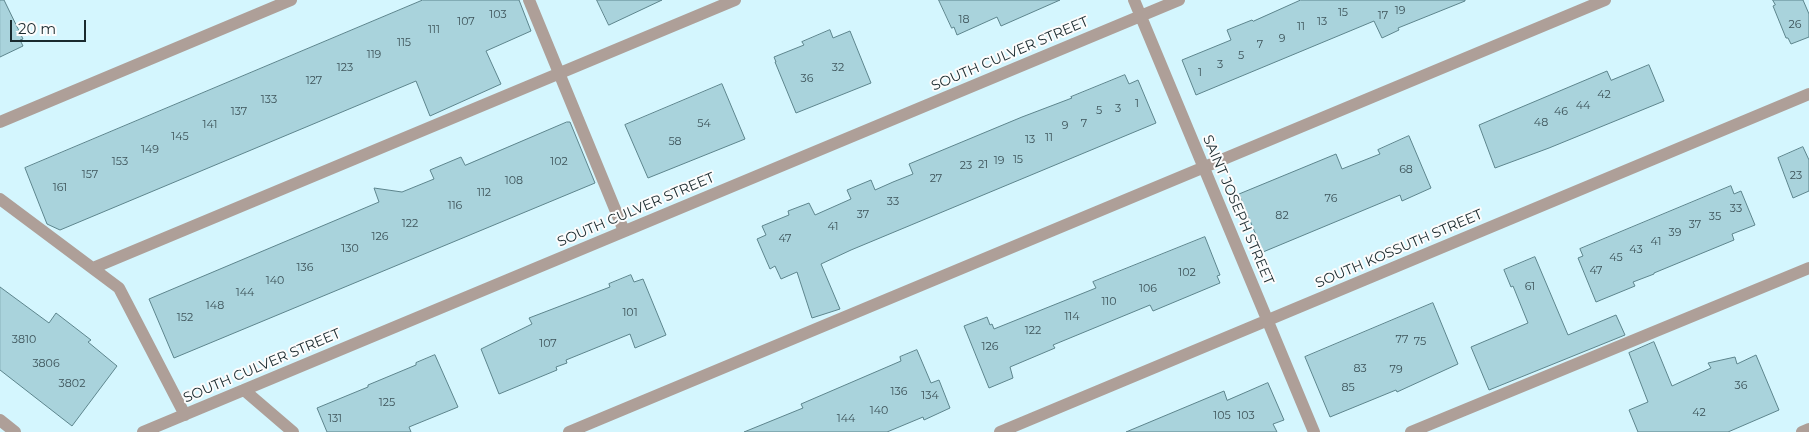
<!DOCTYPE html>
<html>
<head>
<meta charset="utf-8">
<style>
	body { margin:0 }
	#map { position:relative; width:1809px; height:432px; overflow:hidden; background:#d4f6fe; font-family:Montserrat,sans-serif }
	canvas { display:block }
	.scale { position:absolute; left:10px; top:20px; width:76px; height:22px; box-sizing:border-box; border:2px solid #1a2a2e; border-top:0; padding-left:6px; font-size:15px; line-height:18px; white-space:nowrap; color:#1a2a2e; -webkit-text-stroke:4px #fcfcfc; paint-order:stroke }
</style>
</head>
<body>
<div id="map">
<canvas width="1809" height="432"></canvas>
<div class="scale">20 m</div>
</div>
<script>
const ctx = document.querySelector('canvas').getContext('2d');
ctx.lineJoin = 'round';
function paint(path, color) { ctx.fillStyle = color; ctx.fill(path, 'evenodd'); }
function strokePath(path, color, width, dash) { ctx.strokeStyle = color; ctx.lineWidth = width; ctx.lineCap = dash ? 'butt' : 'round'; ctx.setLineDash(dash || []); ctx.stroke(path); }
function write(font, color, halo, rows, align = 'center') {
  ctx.font = font + ' Montserrat,sans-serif'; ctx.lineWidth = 4; ctx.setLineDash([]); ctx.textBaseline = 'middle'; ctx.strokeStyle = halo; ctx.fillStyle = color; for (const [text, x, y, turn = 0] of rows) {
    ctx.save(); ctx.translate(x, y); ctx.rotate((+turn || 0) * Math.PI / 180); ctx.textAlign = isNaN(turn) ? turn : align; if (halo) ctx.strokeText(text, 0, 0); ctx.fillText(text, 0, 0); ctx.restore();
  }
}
const building = new Path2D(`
	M0,0H4L23,39L20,40L23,46L0,57Z
	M423,0H519L531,31L486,51L501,84L430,116L416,81L60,230L47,224L25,168Z
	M597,0H662L609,25Z
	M939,0H1060L1001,26L997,17L957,35L954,27L952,28Z
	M1301,0H1465V1L1398,28L1399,30L1382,38L1374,21L1196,95L1182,60L1231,40L1227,30L1252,20L1253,21Z
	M1773,0H1803L1809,14V37L1791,44L1788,38H1786L1773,6L1775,5Z
	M830,30L833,38L850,31L871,83L796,113L775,62H776L774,57L804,45L802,42Z
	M1649,65L1664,101L1549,148L1495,168L1479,125L1607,71L1611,80Z
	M1125,75L1129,84L1138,80L1156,123L851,250L821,264L840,309L812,318L797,272L781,279L775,266L770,269L757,239L766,235L762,226L789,215L788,211L809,203L815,215L851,199L847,190L871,180L875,190L893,182L913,174L909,164L1022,117L1072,98L1071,97Z
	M722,84L745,139L648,178L625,125Z
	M567,122H570L595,183L174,358L149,299L379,202L374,188L402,192L434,179L430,170L461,157L465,165Z
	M1409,136L1431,188L1402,201L1400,195L1263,252L1239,194L1336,154L1342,169L1380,154L1378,150Z
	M1803,147L1809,160V191L1793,198L1778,158Z
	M1731,186L1734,194L1741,191L1755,225L1732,234L1734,240L1654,273V274L1633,282L1635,286L1596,302L1578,258L1583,256L1580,249Z
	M1205,237L1220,275L1217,276L1220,283L1153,311L1150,305L1053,345L1055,348L1010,367L1013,378L989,388L964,326L987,317L990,325L992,324L994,329L1096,288L1093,282Z
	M1535,257L1568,335L1616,315L1625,335L1489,390L1471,347L1528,323L1513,286L1511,287L1504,270Z
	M631,275L634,282L643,279L666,335L635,348L630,334L566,360L567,363L556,367L557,370L499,394L481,349L532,324L529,318L610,287L609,284Z
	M0,287L49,323L56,313L91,340L88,342L117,366L72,426L0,370Z
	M1433,303L1458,364L1397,392L1396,390L1330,417L1305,357Z
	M1654,342L1672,386L1711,368L1708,363L1735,357L1737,364L1756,355L1779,410L1728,432H1638L1629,410L1648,402L1629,353Z
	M917,350L931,383L939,380L950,408L924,420L923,417L887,432H744L803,408L801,404L901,361L900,357Z
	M435,355L458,407L409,427L411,432H327L317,408L368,387V385L416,365V363Z
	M1268,383L1284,420L1273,424L1277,432H1126L1224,391L1227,400Z`);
const minor = new Path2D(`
	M529,0L624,231
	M1134,0L1314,432
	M0,122L291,0
	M0,199L119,288L185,415
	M93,268L735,0
	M244,390L293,432
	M0,420L15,432
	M143,432L1179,0
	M569,432L1605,0
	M1000,432L1809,94
	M1411,432L1809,268
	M1802,432L1809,429`);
const numberNames = [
	["19",1400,11],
	["15",1343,13],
	["103",498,15],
	["17",1383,16],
	["18",964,20],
	["107",466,22],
	["13",1322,22],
	["26",1795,25],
	["11",1301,27],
	["111",434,30],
	["9",1282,39],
	["115",404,43],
	["7",1260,45],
	["119",374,55],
	["5",1241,56],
	["3",1220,65],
	["123",345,68],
	["32",838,68],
	["1",1200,73],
	["36",807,79],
	["127",314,81],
	["42",1604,95],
	["133",269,100],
	["1",1137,104],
	["44",1583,106],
	["3",1118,109],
	["5",1099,111],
	["137",239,112],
	["46",1561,112],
	["48",1541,123],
	["54",704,124],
	["7",1084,124],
	["141",210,125],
	["9",1065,126],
	["145",180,137],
	["11",1049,138],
	["13",1030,140],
	["58",675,142],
	["149",150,150],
	["15",1018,160],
	["19",999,161],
	["153",120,162],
	["102",559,162],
	["21",983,165],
	["23",966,166],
	["68",1406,170],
	["157",90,175],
	["23",1796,176],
	["27",936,179],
	["108",514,181],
	["161",60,188],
	["112",484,193],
	["76",1331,199],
	["33",893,202],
	["116",455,206],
	["33",1736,209],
	["37",863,215],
	["82",1282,216],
	["35",1715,217],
	["122",410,224],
	["37",1695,225],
	["41",833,227],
	["39",1675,233],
	["126",380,237],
	["47",785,239],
	["41",1656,242],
	["130",350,249],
	["43",1636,250],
	["45",1616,258],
	["136",305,268],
	["47",1596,271],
	["102",1187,273],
	["140",275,281],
	["61",1530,287],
	["106",1148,289],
	["144",245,293],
	["110",1109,302],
	["148",215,306],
	["101",630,313],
	["114",1072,317],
	["152",185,318],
	["122",1033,331],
	["3810",24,340],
	["77",1402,340],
	["75",1420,342],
	["107",548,344],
	["126",990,347],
	["3806",46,364],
	["83",1360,369],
	["79",1396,370],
	["3802",72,384],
	["36",1741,386],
	["85",1348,388],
	["136",899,392],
	["134",930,396],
	["125",387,403],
	["140",879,411],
	["42",1699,413],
	["105",1222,416],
	["103",1246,416],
	["131",335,419],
	["144",846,419]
];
const streetNames = [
	["SOUTH CULVER STREET",1010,54,-23],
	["SOUTH CULVER STREET",636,210,-23],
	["SAINT JOSEPH STREET",1238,210,67],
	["SOUTH KOSSUTH STREET",1399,249,-23],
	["SOUTH CULVER STREET",262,366,-23]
];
paint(building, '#a9d3dc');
strokePath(building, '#5d858d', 1);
strokePath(minor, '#ae9f98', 12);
write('11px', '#3e545a', null, numberNames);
write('14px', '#1a2a2e', '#fcfcfc', streetNames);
</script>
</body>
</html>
